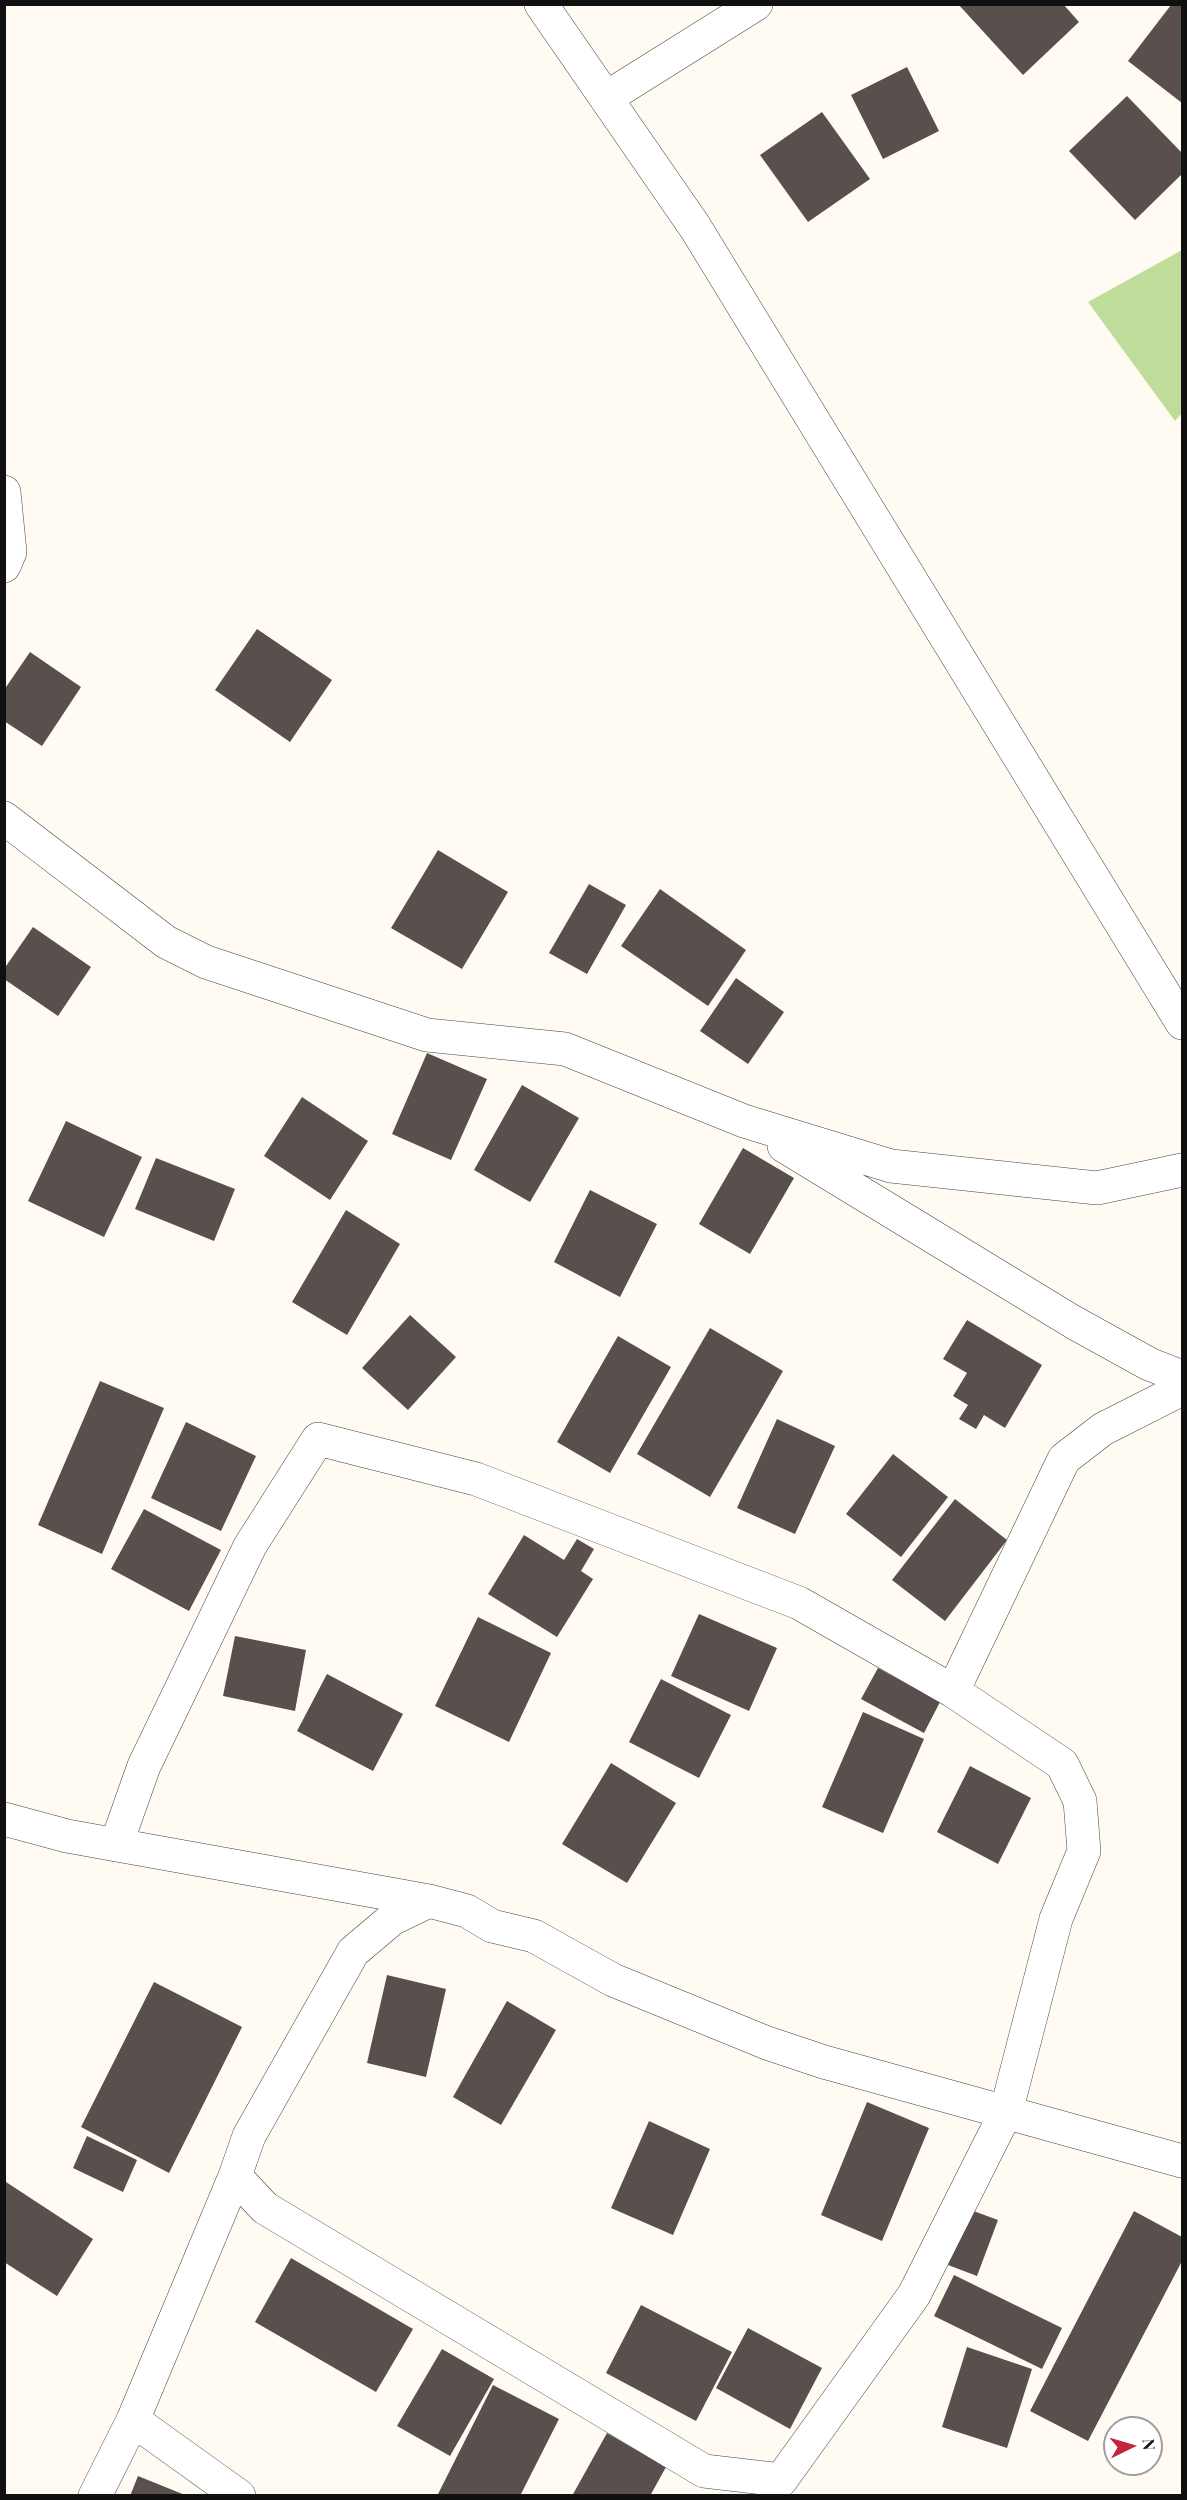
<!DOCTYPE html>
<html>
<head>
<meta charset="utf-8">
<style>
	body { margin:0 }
	#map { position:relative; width:1187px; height:2500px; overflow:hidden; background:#fffbf3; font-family:"Playfair Display",serif }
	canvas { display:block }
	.frame { position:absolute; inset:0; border:6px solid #101010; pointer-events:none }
	.north { position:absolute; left:1103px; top:2416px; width:60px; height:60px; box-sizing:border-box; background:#fff; border:2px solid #9f9f9f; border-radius:50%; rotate:85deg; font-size:16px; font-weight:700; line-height:24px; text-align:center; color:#101010 }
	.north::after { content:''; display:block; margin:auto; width:21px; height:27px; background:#c42440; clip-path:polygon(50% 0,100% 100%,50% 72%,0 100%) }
</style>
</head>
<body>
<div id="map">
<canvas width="1187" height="2500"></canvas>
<div class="frame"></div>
<div class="north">N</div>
</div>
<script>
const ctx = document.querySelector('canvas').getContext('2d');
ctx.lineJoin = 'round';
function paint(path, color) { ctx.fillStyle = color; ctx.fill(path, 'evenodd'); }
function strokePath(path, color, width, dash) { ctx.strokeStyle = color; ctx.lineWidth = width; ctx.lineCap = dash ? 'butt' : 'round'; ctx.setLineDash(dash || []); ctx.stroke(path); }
const forest = new Path2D(`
	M1182,250V413L1175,421L1088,302Z`);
const building = new Path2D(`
	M958,4H1063L1079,22L1023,75Z
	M1171,5H1182V103L1128,61Z
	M907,67L939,131L883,159L851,95Z
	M1127,96L1182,153V174L1135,220L1069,151Z
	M822,112L870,179L808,222L760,155Z
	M257,629L332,680L290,742L215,690Z
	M30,652L81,687L42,746L4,721V690Z
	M438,850L508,892L462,969L391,928Z
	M589,884L626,905L587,974L549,953Z
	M660,889L746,950L708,1006L621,946Z
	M33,927L91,967L58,1016L4,979V969Z
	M736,978L784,1012L748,1064L700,1031Z
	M427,1053L487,1079L451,1160L392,1134Z
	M522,1085L579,1118L530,1202L474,1170Z
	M302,1097L368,1141L330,1200L264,1156Z
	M66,1121L142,1157L104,1237L28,1201Z
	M743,1148L794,1178L750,1254L699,1224Z
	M156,1158L235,1189L214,1241L135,1209Z
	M590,1190L657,1224L620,1297L554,1262Z
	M346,1210L400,1244L347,1335L292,1302Z
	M410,1315L456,1357L408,1410L362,1368Z
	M967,1320L1042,1365L1005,1428L984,1415L976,1429L959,1419L968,1405L953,1396L967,1373L943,1359Z
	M710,1328L783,1371L710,1497L637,1454Z
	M618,1336L671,1367L610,1473L557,1442Z
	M100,1381L164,1408L102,1554L38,1525Z
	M777,1419L835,1446L795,1534L737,1508Z
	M186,1422L256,1456L221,1531L151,1498Z
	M893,1454L948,1497L901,1557L846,1514Z
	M955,1499L1007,1540L945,1621L892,1580Z
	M144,1509L221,1550L189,1611L111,1569Z
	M524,1535L564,1560L577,1539L594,1549L581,1571L593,1579L557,1637L488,1594Z
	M699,1614L777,1648L749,1711L671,1676Z
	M478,1617L551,1653L509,1742L435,1706Z
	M235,1636L306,1650L295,1711L223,1696Z
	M878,1668L940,1702L924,1733L861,1699Z
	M327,1674L403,1714L373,1771L297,1731Z
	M661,1679L731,1715L699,1778L629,1742Z
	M863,1712L924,1739L883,1833L822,1807Z
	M611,1763L676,1803L627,1883L562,1844Z
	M970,1766L1031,1798L998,1864L937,1832Z
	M387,1975L446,1989L426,2077L367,2063Z
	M154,1982L242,2027L169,2173L81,2127Z
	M507,2001L556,2030L501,2125L453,2097Z
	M867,2102L929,2128L882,2241L821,2215Z
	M649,2121L710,2149L673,2235L611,2208Z
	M87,2136L137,2160L123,2192L73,2168Z
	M6,2182L93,2239L57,2296L4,2262Z
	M968,2209L998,2220L977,2276L948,2265Z
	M1134,2211L1182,2237V2261L1088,2441L1030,2411Z
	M291,2258L413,2329L376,2392L255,2322Z
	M954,2275L1062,2328L1042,2369L934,2316Z
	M641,2305L732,2352L696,2421L606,2373Z
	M748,2328L822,2368L790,2429L716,2388Z
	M967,2347L1032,2369L1007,2448L942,2427Z
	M442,2349L494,2379L450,2456L397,2426Z
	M493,2385L559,2419L520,2496H437Z
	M607,2433L666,2467L650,2496H572Z
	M138,2476L185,2495V2496H130Z`);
const street = new Path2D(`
	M541,4L695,227L1182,1023
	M606,98L756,4
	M4,492L10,552L4,566
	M4,818L166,942L206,962L427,1035L565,1049L744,1121L891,1166L1097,1188L1182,1170
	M784,1146L1073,1322L1149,1364L1182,1377
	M953,1691L1064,1459L1103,1429L1182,1389
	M4,1819L67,1836L429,1901
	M116,1845L144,1766L250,1546L318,1439L476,1479L799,1603L953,1691L1062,1764L1080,1801L1084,1851L1056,1919L1006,2112L914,2295L781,2480L704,2471L265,2208L235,2176
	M133,2420L239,2496
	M95,2496L133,2420L235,2176L249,2136L353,1952L392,1919L429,1901L467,1911L492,1926L534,1936L613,1980L767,2043L824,2062L1182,2161`);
paint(forest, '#c0dc9a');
paint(building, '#594f4c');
strokePath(street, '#434343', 34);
strokePath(street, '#fff', 33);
</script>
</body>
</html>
